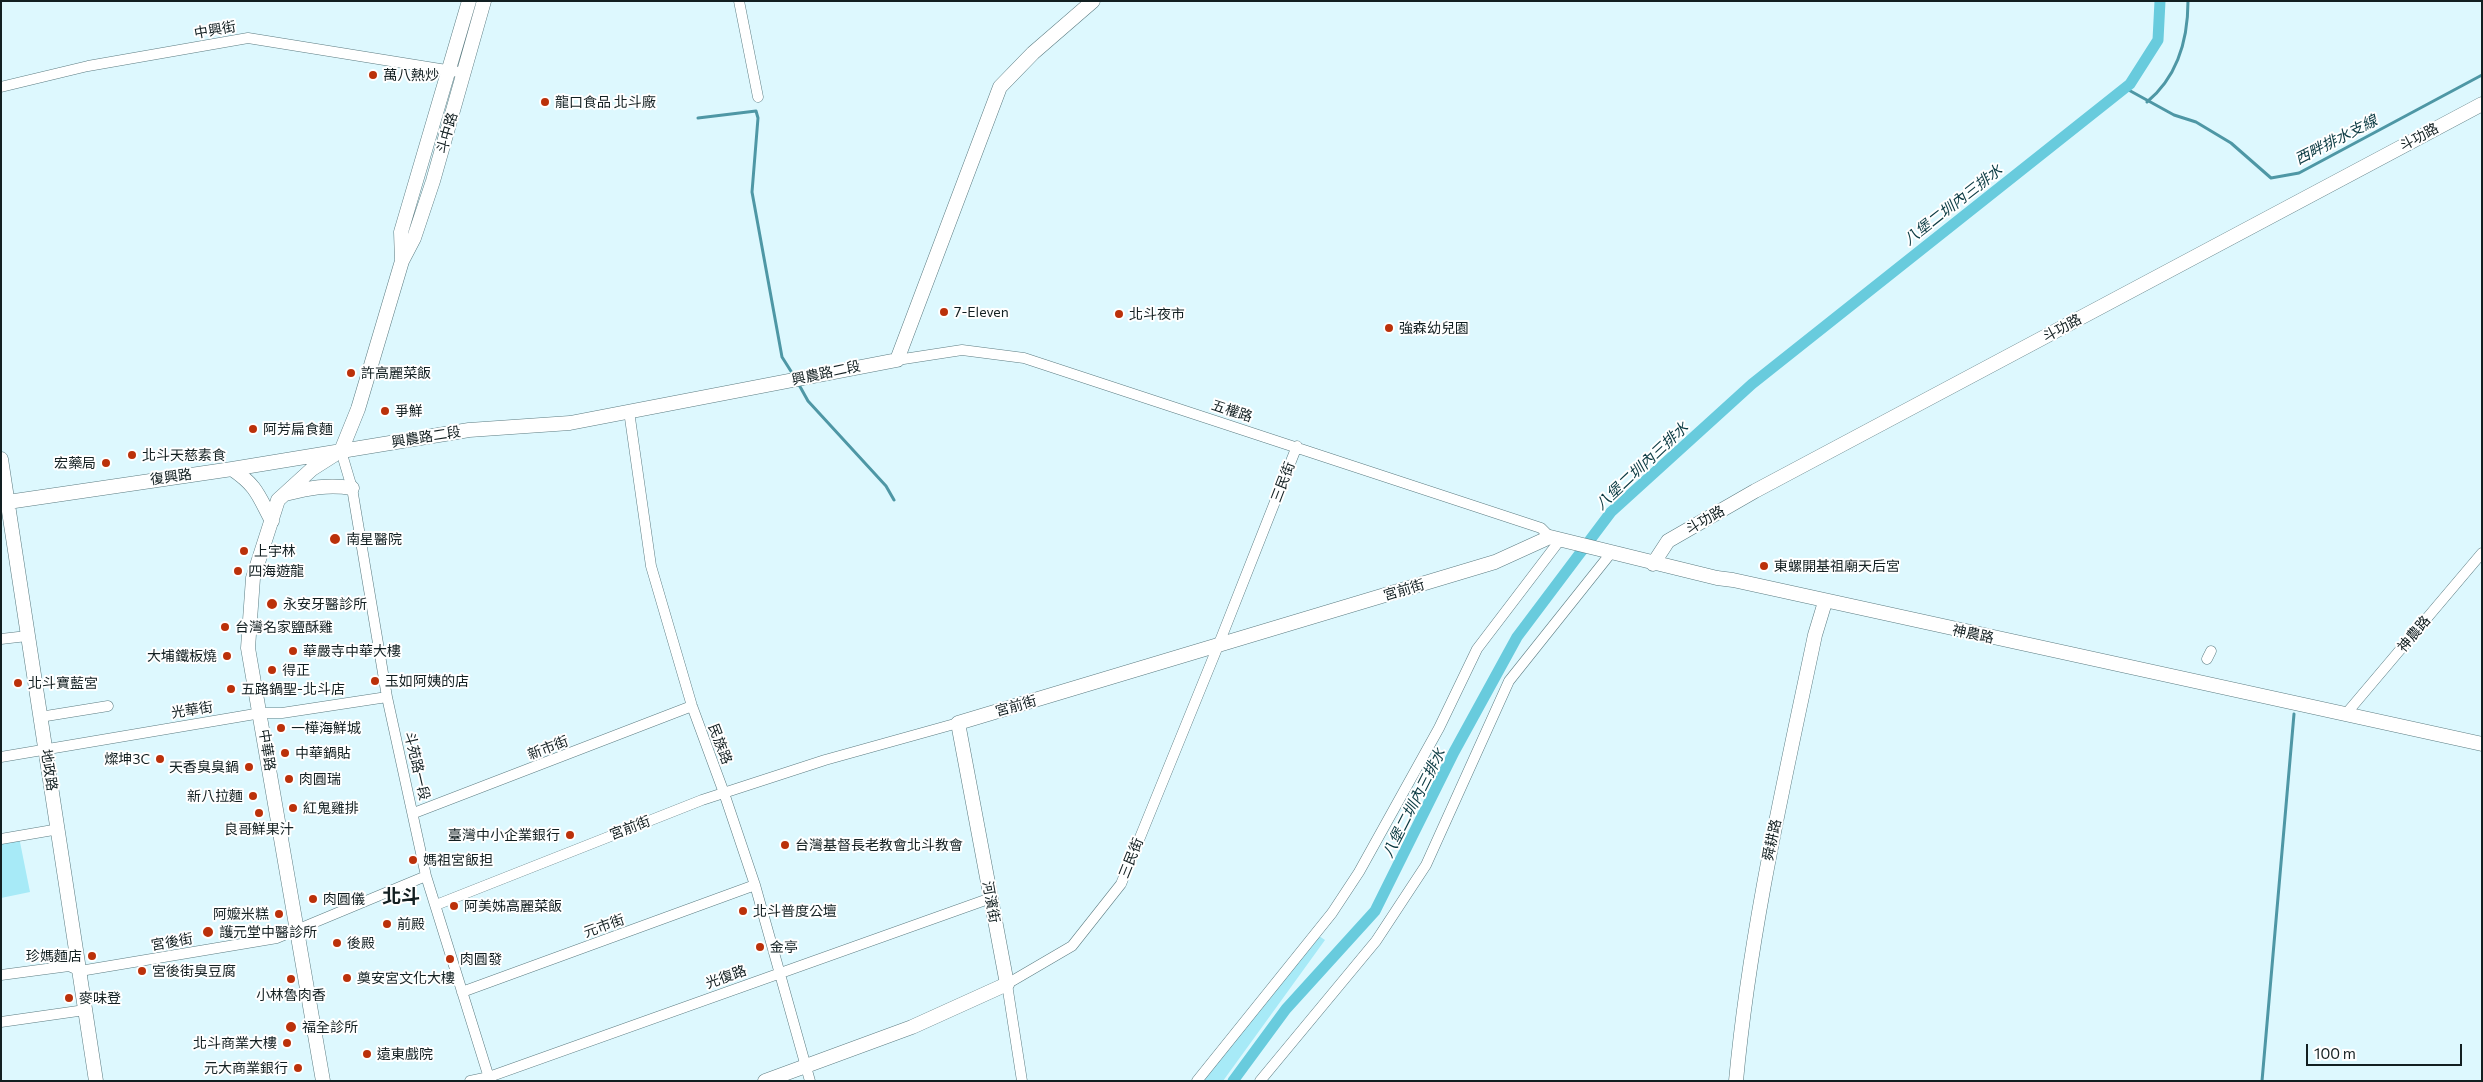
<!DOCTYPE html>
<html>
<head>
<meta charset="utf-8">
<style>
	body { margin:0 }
	#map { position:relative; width:2483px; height:1082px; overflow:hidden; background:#ddf8fe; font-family:Commissioner,sans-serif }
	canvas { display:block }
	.frame { position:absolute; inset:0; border:2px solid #121f21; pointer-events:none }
	.scale { position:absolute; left:2306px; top:1044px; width:156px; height:22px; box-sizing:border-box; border:2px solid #121f21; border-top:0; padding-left:6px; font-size:15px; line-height:18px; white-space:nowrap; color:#121f21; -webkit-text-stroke:4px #fff; paint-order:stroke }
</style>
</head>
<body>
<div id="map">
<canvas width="2483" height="1082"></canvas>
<div class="frame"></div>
<div class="scale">100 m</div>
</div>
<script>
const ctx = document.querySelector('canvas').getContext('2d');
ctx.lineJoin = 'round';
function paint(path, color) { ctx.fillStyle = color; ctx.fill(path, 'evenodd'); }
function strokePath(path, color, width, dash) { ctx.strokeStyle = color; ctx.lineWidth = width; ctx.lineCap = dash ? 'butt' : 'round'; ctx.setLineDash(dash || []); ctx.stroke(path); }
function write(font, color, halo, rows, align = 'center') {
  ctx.font = font + ' Commissioner,"Noto Sans TC",sans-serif'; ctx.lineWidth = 4; ctx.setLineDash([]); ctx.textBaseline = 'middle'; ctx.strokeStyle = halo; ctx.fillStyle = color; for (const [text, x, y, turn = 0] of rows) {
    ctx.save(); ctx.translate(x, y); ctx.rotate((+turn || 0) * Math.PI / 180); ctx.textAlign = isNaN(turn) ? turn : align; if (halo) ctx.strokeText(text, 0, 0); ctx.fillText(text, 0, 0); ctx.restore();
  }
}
const green = new Path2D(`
	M19,837L30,892L1,898V841Z
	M1319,936L1325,940L1223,1081H1198Z`);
const stream = new Path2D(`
	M2125,88L2174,115L2196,122L2231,143L2271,178L2299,173L2482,75
	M2147,102C2177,77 2188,40 2188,1
	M698,118L756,111L758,118L752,192L782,357L794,376
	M798,383L808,401L886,486L894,500
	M2262,1081L2294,714`);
const canal = new Path2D(`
	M1233,1081L1286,1009L1375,911L1454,752L1517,637L1611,512L1752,384L2130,84L2158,40L2160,1`);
const street = new Path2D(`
	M739,1L758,97
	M1,87L88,66L248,38L465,73
	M897,360L962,350L1024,358L1541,528L1550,537
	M629,411L651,566L692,706L724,793L755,885L810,1081
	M341,451L352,488L387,697L426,876L490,1081
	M1,639L27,636
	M2207,659L2211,651
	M2345,715L2482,553
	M40,717L108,706
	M1,757L261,713H282L387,697
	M414,813L692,706
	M1,839L59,829
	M436,905L702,800L825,760L958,723
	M1,975L69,966L80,971L277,938L426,876
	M462,992L755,885
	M1,1022L85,1010
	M470,1081L489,1077L991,898
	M1022,1081L1007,984L1072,946L1121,884L1218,646L1297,446
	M1197,1081L1332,913L1359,872L1439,728L1477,649L1560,540
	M1260,1081L1376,941L1426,865L1509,681L1611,553`);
const secondary = new Path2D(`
	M402,261L401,232L469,1
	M341,451L358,409L402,261L414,238L433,181L484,1
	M1,459L96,1081
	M232,469C257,486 258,495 272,521
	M285,494C309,488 328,484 352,488
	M1,503L232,469L469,430L570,423L897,360L1000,87L1033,53L1093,1
	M1653,564L1668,541L1755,491L2482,104
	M323,1081L248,648L253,578L278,500L312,469L334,455
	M765,1081L912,1027L1007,984L958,723L1495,562L1550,537L1717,578L1733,580L2482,744
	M1736,1081C1750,930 1784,783 1815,635L1825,602`);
const markers = [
	[373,75,5,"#bb310a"],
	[545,102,5,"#bb310a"],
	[944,312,5,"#bb310a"],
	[1119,314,5,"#bb310a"],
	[1389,328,5,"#bb310a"],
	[351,373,5,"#bb310a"],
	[385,411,5,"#bb310a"],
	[253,429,5,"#bb310a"],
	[132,455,5,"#bb310a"],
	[106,463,5,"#bb310a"],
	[335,539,6,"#bb310a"],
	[244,551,5,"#bb310a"],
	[1764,566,5,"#bb310a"],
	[238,571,5,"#bb310a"],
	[272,604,6,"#bb310a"],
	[225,627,5,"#bb310a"],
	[293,651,5,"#bb310a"],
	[227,656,5,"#bb310a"],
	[272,670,5,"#bb310a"],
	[375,681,5,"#bb310a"],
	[18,683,5,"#bb310a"],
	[231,689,5,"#bb310a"],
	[281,728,5,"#bb310a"],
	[285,753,5,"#bb310a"],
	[160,759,5,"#bb310a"],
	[249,767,5,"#bb310a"],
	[289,779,5,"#bb310a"],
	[253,796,5,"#bb310a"],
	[293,808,5,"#bb310a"],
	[259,813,5,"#bb310a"],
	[570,835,5,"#bb310a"],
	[785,845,5,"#bb310a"],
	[413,860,5,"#bb310a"],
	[313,899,5,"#bb310a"],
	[454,906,5,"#bb310a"],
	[743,911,5,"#bb310a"],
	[279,914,5,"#bb310a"],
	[387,924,5,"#bb310a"],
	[208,932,6,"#bb310a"],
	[337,943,5,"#bb310a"],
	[760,947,5,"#bb310a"],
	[92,956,5,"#bb310a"],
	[450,959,5,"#bb310a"],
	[142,971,5,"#bb310a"],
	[347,978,5,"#bb310a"],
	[291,979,5,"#bb310a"],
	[69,998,5,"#bb310a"],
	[291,1027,6,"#bb310a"],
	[287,1043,5,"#bb310a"],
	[367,1054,5,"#bb310a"],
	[298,1068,5,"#bb310a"]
];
const streetNames = [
	["中興街",215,30,-10],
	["斗中路",447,133,-74],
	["斗功路",2419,137,-28],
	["斗功路",2062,328,-28],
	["興農路二段",826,373,-12],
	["五權路",1232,411,18],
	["興農路二段",426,437,-9],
	["復興路",171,477,-8],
	["三民街",1283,482,-69],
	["斗功路",1705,520,-30],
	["宮前街",1404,590,-17],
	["神農路",1973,634,12],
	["神農路",2414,634,-50],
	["宮前街",1016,706,-16],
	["光華街",192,710,-9],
	["民族路",720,744,69],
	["新市街",548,748,-21],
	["中華路",267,750,81],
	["斗苑路一段",417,766,77],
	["地政路",49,770,81],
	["宮前街",630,828,-21],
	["舜耕路",1772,840,-78],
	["三民街",1131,858,-68],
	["河濱街",991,902,80],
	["元市街",604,926,-20],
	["宮後街",172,942,-10],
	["光復路",726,977,-20]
];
const poiNames = [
	["萬八熱炒",383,75],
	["龍口食品 北斗廠",555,102],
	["7-Eleven",954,312],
	["北斗夜市",1129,314],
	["強森幼兒園",1399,328],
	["許高麗菜飯",361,373],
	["爭鮮",395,411],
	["阿芳扁食麵",263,429],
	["北斗天慈素食",142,455],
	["宏藥局",96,463,"right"],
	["南星醫院",346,539],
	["上宇林",254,551],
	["東螺開基祖廟天后宮",1774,566],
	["四海遊龍",248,571],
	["永安牙醫診所",283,604],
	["台灣名家鹽酥雞",235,627],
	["華嚴寺中華大樓",303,651],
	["大埔鐵板燒",217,656,"right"],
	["得正",282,670],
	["玉如阿姨的店",385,681],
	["北斗寶藍宮",28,683],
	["五路鍋聖-北斗店",241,689],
	["一樺海鮮城",291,728],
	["中華鍋貼",295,753],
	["燦坤3C",150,759,"right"],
	["天香臭臭鍋",239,767,"right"],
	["肉圓瑞",299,779],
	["新八拉麵",243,796,"right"],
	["紅鬼雞排",303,808],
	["良哥鮮果汁",259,829,"center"],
	["臺灣中小企業銀行",560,835,"right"],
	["台灣基督長老教會北斗教會",795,845],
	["媽祖宮飯担",423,860],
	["肉圓儀",323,899],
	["阿美姊高麗菜飯",464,906],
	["北斗普度公壇",753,911],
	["阿嬤米糕",269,914,"right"],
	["前殿",397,924],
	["護元堂中醫診所",219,932],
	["後殿",347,943],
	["金亭",770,947],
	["珍媽麵店",82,956,"right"],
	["肉圓發",460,959],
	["宮後街臭豆腐",152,971],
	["奠安宮文化大樓",357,978],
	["小林魯肉香",291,995,"center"],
	["麥味登",79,998],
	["福全診所",302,1027],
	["北斗商業大樓",277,1043,"right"],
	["遠東戲院",377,1054],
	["元大商業銀行",288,1068,"right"]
];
const waterNames = [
	["西畔排水支線",2336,140,-27],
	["八堡二圳內三排水",1953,205,-38],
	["八堡二圳內三排水",1642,466,-43],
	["八堡二圳內三排水",1414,803,-63]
];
const districtNames = [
	["北斗",401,897]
];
paint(green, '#a7eaf7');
strokePath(stream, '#4e97a5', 3);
strokePath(canal, '#68cbdd', 11);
strokePath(street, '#5c7c82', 11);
strokePath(secondary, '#5c7c82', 15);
strokePath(street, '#fff', 10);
strokePath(secondary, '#fff', 14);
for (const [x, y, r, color] of markers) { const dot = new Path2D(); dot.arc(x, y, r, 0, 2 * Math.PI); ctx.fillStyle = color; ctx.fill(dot); strokePath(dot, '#fff', 2); }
write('14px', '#121f21', '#fff', streetNames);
write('14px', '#121f21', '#fff', poiNames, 'left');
write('italic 15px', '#0a3a42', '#fff', waterNames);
write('bold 19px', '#121f21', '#fff', districtNames);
</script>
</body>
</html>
